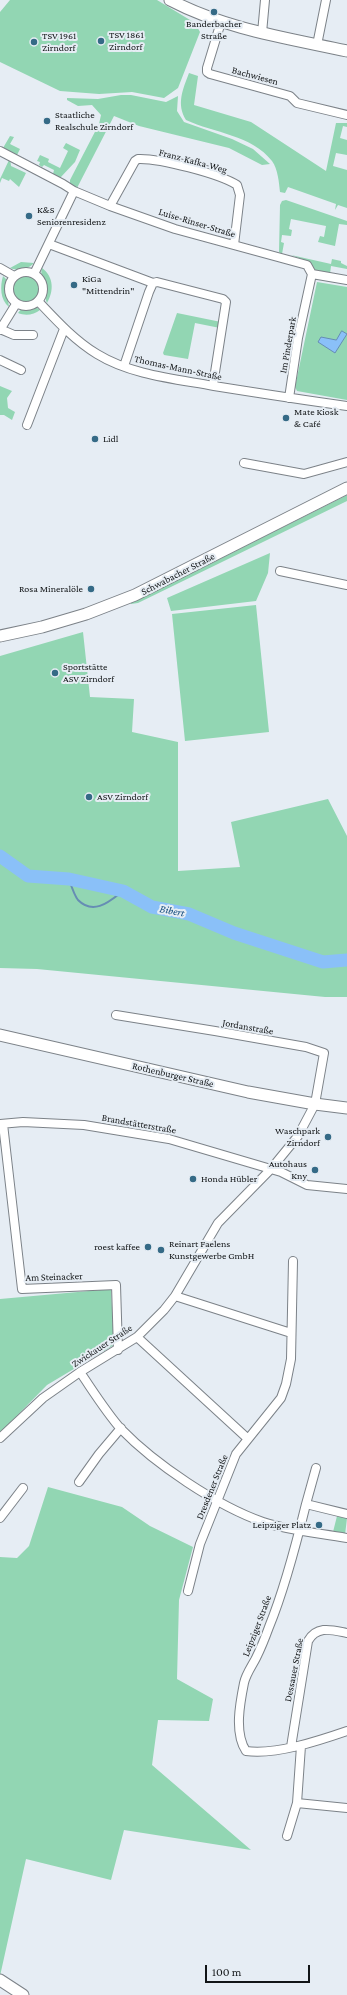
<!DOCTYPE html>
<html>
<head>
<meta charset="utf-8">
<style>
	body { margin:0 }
	#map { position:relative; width:347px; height:1995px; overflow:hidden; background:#e6edf4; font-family:"Crimson Pro",serif }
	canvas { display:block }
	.scale { position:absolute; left:205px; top:1965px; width:105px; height:18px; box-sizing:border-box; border:2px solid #121517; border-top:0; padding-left:5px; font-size:12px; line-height:14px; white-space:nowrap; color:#121517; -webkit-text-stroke:3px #e6edf4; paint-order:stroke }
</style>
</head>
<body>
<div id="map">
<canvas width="347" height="1995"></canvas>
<div class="scale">100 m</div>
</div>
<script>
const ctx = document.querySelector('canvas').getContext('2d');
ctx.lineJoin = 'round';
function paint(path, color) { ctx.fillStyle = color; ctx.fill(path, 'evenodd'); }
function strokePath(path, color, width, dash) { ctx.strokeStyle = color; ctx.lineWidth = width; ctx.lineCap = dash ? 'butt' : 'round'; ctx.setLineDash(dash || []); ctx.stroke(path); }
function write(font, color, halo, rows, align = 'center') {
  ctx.font = font + ' "Crimson Pro",serif'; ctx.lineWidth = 4; ctx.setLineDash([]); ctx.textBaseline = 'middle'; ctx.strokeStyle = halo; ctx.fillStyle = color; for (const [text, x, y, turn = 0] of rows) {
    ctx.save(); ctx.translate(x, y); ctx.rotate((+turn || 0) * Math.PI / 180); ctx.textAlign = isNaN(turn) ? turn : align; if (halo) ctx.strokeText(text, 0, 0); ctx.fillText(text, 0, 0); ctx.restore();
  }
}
const green = new Path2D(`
	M10,0H157L195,23L200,32L178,88L164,98L132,92L99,94L60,91L0,62V12Z
	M189,73L198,76L194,105L251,122L326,171L336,123H347V127L343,126L340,138L347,140V155L336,153L333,166L347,170V208L338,205L335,210L336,204L288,187L285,193L280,192C279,183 278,169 272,161C252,135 214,133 186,120C176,104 183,89 189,73Z
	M121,95H131L166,102L178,96L177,111L184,122L232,139L253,149L270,164L262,165L229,148L139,126L114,116L77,188L70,184V180L99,124L101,115L92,105L78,106L67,100V98L98,99Z
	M10,136L14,137L10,144L20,149L17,155L3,148Z
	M66,143L80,150L75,162L60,178L53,174L54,170L44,165L42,167L39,165L40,162L37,161L40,155L49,159L48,162L60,168L68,151L63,148Z
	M10,158L11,166L26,173L19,187L10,179L9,181L2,178L0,183V179Z
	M286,200L347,221V225L339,224L335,246L318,242L320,236L324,237L326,226L291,219L289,229L292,230L291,236L282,235L281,242L284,243L282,254L279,252L280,205L282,201Z
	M291,255L331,264L332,259L341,261V263L347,266V269L331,266L330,274L314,271L307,261Z
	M21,262L34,263C28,270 18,271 10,268Z
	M42,268C54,277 54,291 47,303C44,297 47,293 47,287C46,280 39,276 42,268Z
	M3,276L7,280L6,286L9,307C0,300 0,286 3,276Z
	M13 289a13 13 0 1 1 26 0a13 13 0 1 1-26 0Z
	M317,282L347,287V400L297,391L295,387Z
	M36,307L40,310C34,315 25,316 18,313L22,308Z
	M177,313L221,322L220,328L195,323L188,359L164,355L163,353Z
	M0,386L12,391L7,398L8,408L15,412L12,420L4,415H0Z
	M347,495V501L138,603L131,604V602L204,567Z
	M270,553L268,573L256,601L171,611L167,598Z
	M256,605L269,732L185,741L172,614Z
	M83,632L90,697L134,699L132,732L178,742V871L240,867L231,822L328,799L347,836V997H325L37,969L0,968V656Z
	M111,1289L114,1345L47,1385L0,1433V1299Z
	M48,1487L122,1507L150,1526L193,1547L179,1600L177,1679L213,1699L209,1721L158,1720L152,1765L251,1850L124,1830L111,1880L26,1859L0,1976V1557L17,1558L29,1546Z
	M337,1516L347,1518L345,1535L333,1532Z`);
const water = new Path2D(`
	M342,331L347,334L335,353L318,342L321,337L336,340Z`);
const stream = new Path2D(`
	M69,879C71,885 74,895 78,900C94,916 110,901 123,891`);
const river = new Path2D(`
	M0,856L28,876L69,879L123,891L152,907L189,914L234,933L323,962L347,960`);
const street = new Path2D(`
	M221,22L207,68V72L210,74L290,96L297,103L347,115
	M262,33L265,0
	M317,45L326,0
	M0,151L63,184L74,191L110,206L175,229L307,265L312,274
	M110,206L135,161L138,159C159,158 220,174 237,185L240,195L234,245
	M49,244L153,283
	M0,268L14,276
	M9 289a17 17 0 1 1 34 0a17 17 0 1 1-34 0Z
	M34,274L74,191
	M38,301C56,320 74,340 97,354C131,375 176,379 214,386C258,393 303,400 347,406
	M0,329L14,335H33
	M0,330L16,304
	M0,360L21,370
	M124,366L149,292L153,283L157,282L223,299L226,302L213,385
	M289,398L298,338L312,274L347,280
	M27,425L64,329
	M244,463L304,474L347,462
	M280,571L347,585
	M0,1124L23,1122L84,1125L169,1139L281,1172L307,1185L347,1189
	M3,1124L22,1289L116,1285L118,1350
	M175,1296L291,1333
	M137,1337L247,1438
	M80,1372C93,1391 106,1412 121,1429C155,1464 217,1506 263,1522C290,1531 319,1533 347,1538
	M0,1438L43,1398L80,1372L137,1337L164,1310L175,1296L218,1223L271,1169L298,1136L315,1104L324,1053L306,1047L215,1031L116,1015
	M79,1482L99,1454L121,1428
	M306,1504L316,1468
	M347,1514L306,1504C296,1545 285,1588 269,1627C265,1638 261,1648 256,1658C252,1666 246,1674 244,1683C240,1703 234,1733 246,1751C276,1755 318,1741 347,1731
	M0,1518L23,1488
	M188,1591L200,1544L236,1454L281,1398L286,1384L291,1359L293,1261
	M291,1747L308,1641C317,1625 332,1630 347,1633
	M297,1803L347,1808
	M287,1836L297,1803L301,1746`);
const secondary = new Path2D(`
	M170,0C225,29 287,38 347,51
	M0,636L42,627L86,614L135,595L347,488
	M0,1035L248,1092L315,1104L347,1108
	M0,1980L23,1995`);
const markers = [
	[214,12,4,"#356a86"],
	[101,41,4,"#356a86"],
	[34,42,4,"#356a86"],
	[47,121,4,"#356a86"],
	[29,216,4,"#356a86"],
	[74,285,4,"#356a86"],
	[286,418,4,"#356a86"],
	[95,439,4,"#356a86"],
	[91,589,4,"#356a86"],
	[55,673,4,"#356a86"],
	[89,797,4,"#356a86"],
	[328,1137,4,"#356a86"],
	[315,1170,4,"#356a86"],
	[193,1179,4,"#356a86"],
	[148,1247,4,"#356a86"],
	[161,1250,4,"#356a86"],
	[319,1525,4,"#356a86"]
];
const poiNames = [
	["Banderbacher",214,24,"center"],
	["Straße",214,36,"center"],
	["TSV 1861",109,35],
	["Zirndorf",109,47],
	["TSV 1961",42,36],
	["Zirndorf",42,48],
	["Staatliche",55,115],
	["Realschule Zirndorf",55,127],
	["K&S",37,210],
	["Seniorenresidenz",37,222],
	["KiGa",82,279],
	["\"Mittendrin\"",82,291],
	["Mate Kiosk",294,412],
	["& Café",294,424],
	["Lidl",103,439],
	["Rosa Mineralöle",83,589,"right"],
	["Sportstätte",63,667],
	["ASV Zirndorf",63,679],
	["ASV Zirndorf",97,797],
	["Waschpark",320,1131,"right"],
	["Zirndorf",320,1143,"right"],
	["Autohaus",307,1164,"right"],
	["Kny",307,1176,"right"],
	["Honda Hübler",201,1179],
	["Reinart Faelens",169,1244],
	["Kunstgewerbe GmbH",169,1256],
	["roest kaffee",140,1247,"right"],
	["Leipziger Platz",311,1525,"right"]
];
const streetNames = [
	["Bachwiesen",255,76,15],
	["Franz-Kafka-Weg",193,161,15],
	["Luise-Rinser-Straße",197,223,17],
	["Im Pinderpark",288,345,-80],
	["Thomas-Mann-Straße",178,368,12],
	["Schwabacher Straße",178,574,-27],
	["Jordanstraße",248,1027,10],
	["Rothenburger Straße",173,1075,13],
	["Brandstätterstraße",139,1124,10],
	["Am Steinacker",54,1277,-2],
	["Zwickauer Straße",102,1346,-33],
	["Dresdener Straße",212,1487,-68],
	["Leipziger Straße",257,1626,-69],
	["Dessauer Straße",294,1670,-79]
];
const waterNames = [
	["Bibert",172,911,11]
];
paint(green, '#92d6b3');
paint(water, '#8ac0f8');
strokePath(water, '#668db4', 1);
strokePath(stream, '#668db4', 2);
strokePath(river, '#8ac0f8', 13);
strokePath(street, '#7c8288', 10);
strokePath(secondary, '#7c8288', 13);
strokePath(street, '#fff', 8);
strokePath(secondary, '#fff', 11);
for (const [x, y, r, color] of markers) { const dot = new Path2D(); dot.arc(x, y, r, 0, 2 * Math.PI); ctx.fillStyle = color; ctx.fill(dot); strokePath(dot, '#e6edf4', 1.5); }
write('10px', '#121517', '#e6edf4', poiNames, 'left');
write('10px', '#121517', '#e6edf4', streetNames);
write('italic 11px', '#134c7e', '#e6edf4', waterNames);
</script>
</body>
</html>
